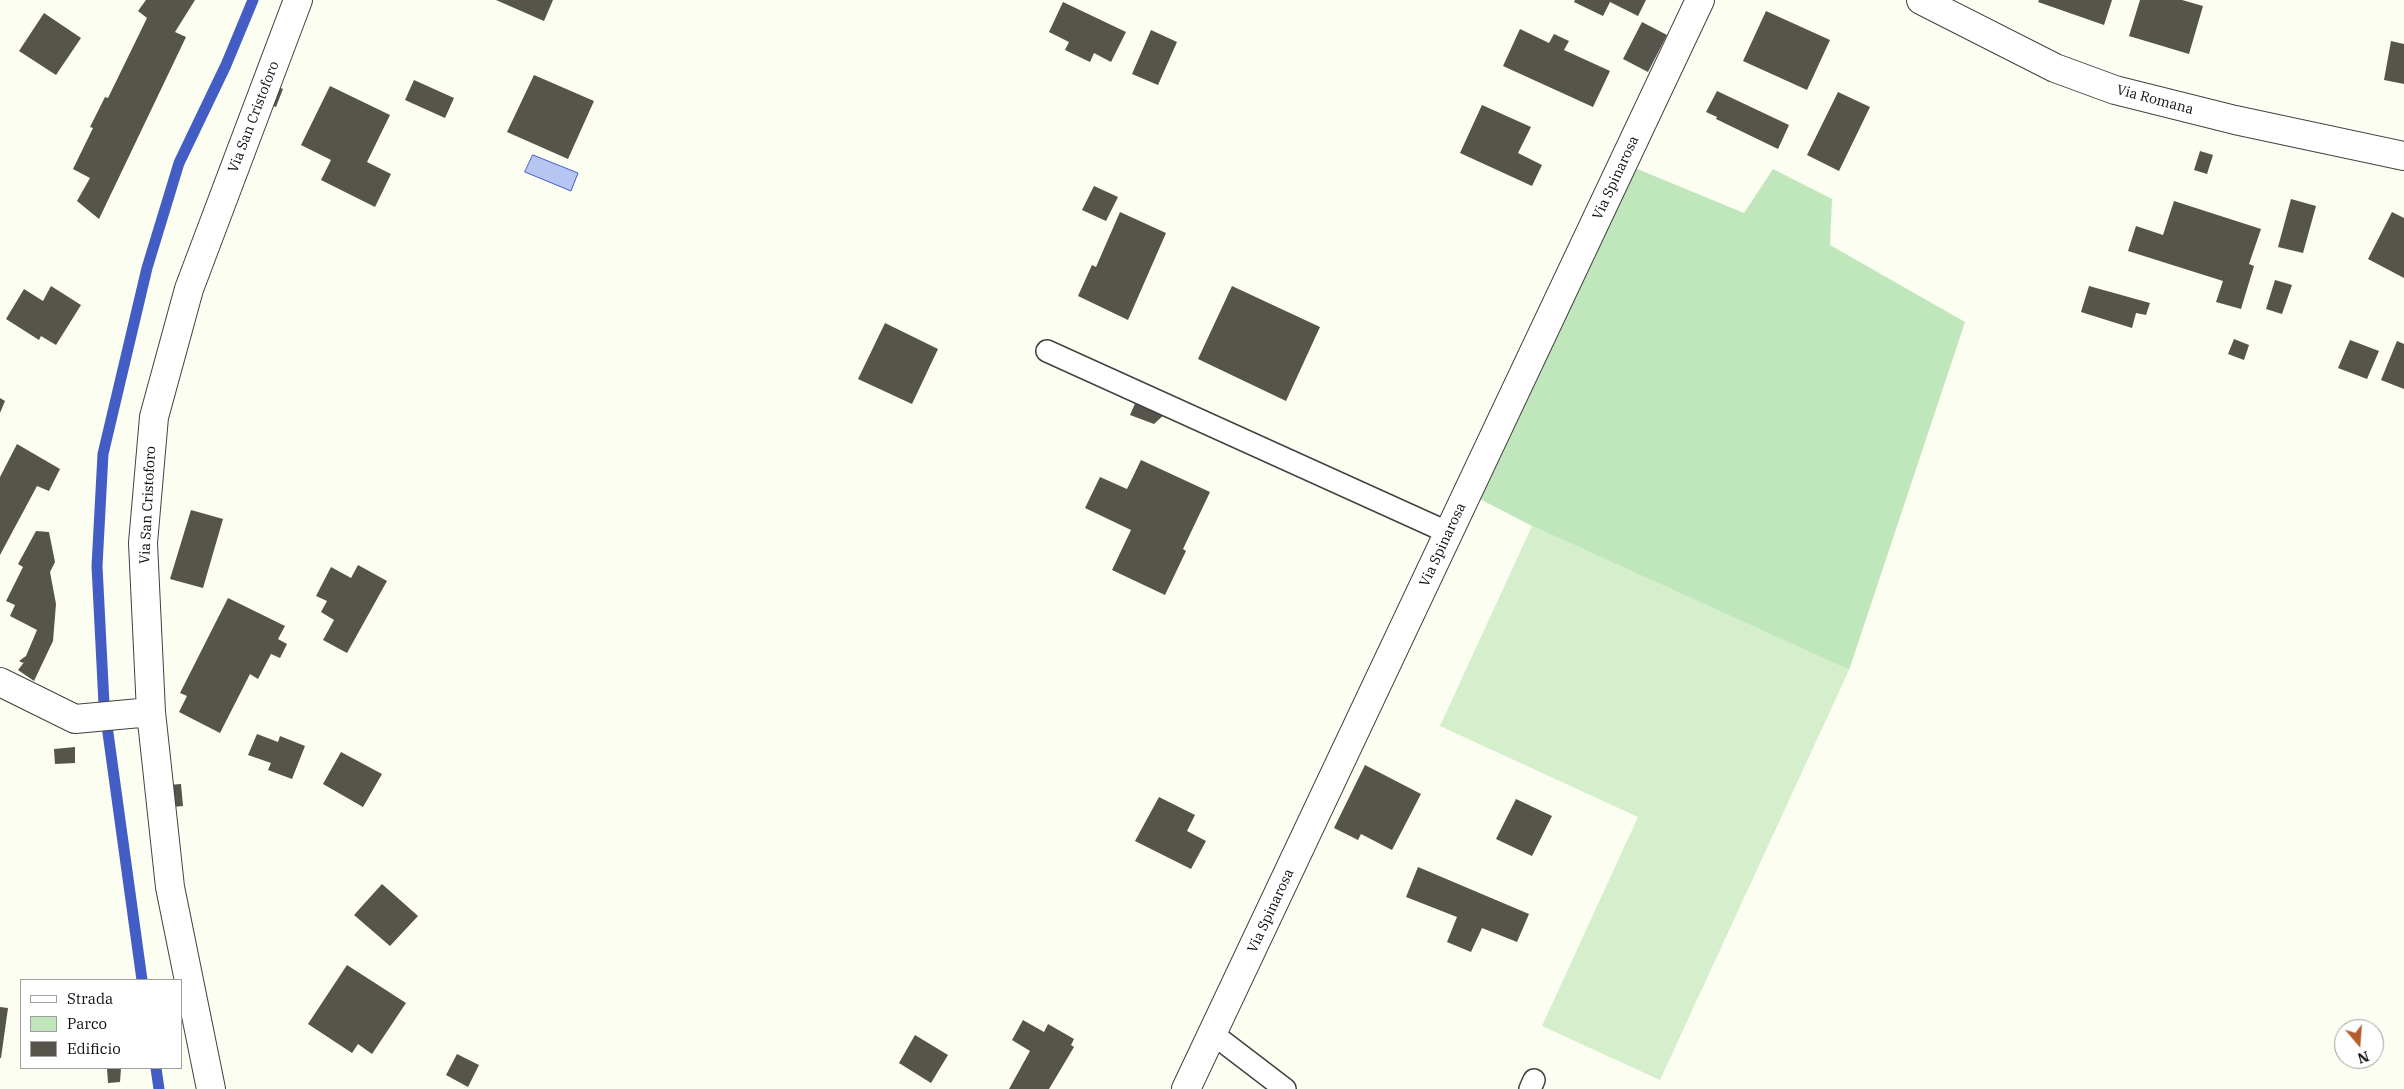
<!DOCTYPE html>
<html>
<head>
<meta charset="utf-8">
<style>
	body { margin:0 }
	#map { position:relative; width:2404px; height:1089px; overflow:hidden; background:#fbfef0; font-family:"IBM Plex Serif",serif }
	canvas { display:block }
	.legend { position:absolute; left:20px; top:979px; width:162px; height:90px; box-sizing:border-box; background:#fff; border:1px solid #9f9f9f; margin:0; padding:6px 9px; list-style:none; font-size:15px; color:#0e0e0e }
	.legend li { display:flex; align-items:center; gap:10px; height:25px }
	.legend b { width:25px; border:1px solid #9f9f9f }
	.north { position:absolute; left:2334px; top:1019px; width:50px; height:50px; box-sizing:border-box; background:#fff; border:1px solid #9f9f9f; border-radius:50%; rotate:162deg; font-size:14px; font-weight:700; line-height:20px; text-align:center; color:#0e0e0e }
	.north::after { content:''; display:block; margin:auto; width:18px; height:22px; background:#b65d2e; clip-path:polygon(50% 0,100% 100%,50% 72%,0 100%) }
</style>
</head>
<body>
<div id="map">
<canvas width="2404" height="1089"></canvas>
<ul class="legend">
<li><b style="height:6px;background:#fff"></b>Strada</li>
<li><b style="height:14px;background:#c0e7bb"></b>Parco</li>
<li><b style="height:14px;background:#56544b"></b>Edificio</li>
</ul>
<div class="north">N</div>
</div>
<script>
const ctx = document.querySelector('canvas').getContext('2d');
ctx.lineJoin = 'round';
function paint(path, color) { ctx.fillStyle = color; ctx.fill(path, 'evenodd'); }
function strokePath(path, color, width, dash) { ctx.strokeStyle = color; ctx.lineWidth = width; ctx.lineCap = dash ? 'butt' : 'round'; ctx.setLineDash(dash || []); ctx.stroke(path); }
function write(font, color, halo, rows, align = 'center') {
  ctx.font = font + ' "IBM Plex Serif",serif'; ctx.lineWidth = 5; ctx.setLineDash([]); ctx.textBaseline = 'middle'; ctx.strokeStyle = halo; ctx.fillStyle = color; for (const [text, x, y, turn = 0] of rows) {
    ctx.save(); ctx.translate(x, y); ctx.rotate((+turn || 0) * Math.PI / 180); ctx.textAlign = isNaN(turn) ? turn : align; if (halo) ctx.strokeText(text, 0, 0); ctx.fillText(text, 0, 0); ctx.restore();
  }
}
const green = new Path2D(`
	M1635,168L1744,213L1773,169L1832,199L1830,245L1965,322L1849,670L1532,526L1480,499Z`);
const pitch = new Path2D(`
	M1532,526L1849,670L1660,1080L1542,1026L1638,817L1440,726Z`);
const water = new Path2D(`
	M533,155L578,173L571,191L525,172Z`);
const stream = new Path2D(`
	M142,980L104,704L97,566L103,454L147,268L179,163L226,65L253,0
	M156,1068L159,1089`);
const building = new Path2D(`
	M146,0H195L175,32L186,37L99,219L77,201L90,178L73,169L93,128L90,127L105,97L108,98L147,18L138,11Z
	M496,0H553L544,21Z
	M1575,0H1646L1638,16L1610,2L1603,16L1574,2Z
	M2039,0H2112L2104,25L2038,2Z
	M2140,0H2182L2203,6L2189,54L2129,36Z
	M1063,2L1126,32L1111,62L1094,53L1090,62L1065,50L1069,42L1049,32Z
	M1766,11L1830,40L1807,90L1743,61Z
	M44,13L81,38L56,75L19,51Z
	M1642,22L1667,35L1648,72L1623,59Z
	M1520,29L1549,43L1554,34L1569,41L1564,50L1610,71L1593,107L1503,66Z
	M1151,30L1177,42L1158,85L1132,74Z
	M2391,41L2404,44V84L2384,80Z
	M534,75L594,101L568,159L507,132Z
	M414,80L454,98L445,118L405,100Z
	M271,84L283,89L276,107L264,102Z
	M330,86L390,115L367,162L391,174L375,207L321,180L331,160L301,145Z
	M1717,91L1789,125L1778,149L1716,119L1717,117L1706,112Z
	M1838,92L1870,107L1839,171L1807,155Z
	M1482,105L1531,127L1518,153L1542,165L1532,186L1460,153Z
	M2200,151L2213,155L2207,174L2194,170Z
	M1094,186L1118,197L1106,221L1082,210Z
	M2291,199L2316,206L2303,253L2278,247Z
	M2174,201L2261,229L2249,264L2254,266L2241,309L2216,302L2223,281L2128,251L2136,226L2163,235Z
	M1120,212L1166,233L1128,320L1078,296L1092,265L1096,267Z
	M2392,212L2404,218V278L2368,259Z
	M2275,280L2292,285L2282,314L2266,309Z
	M51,286L81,305L56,345L41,336L39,340L6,319L24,289L43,301Z
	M1232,286L1320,327L1286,401L1198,359Z
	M2089,286L2150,303L2146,315L2136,313L2132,328L2081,312Z
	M885,323L938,349L912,404L858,379Z
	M2234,339L2249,345L2244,360L2228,354Z
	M2350,340L2379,351L2367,379L2338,368Z
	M2397,341L2404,344V389L2381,380Z
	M0,398L5,401L0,413Z
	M1137,399L1167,412L1154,424L1130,415Z
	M17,444L60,469L49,491L37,486L0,555V477Z
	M1141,460L1210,492L1183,549L1186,551L1165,595L1112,570L1131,530L1085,508L1100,477L1127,489Z
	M191,510L223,519L203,588L170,579Z
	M36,531L49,532L55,562L50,572L56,604L53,641L34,681L18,670L25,661L23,663L19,661L26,656L37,630L10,616L15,605L6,601L23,567L18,564Z
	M358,565L387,581L347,653L323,640L334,620L321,612L327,601L316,596L331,567L351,578Z
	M228,598L285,626L278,639L287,644L280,658L271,654L258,679L250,674L220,733L179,712L187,696L180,693Z
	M257,734L278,742L280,736L305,746L292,779L268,770L271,763L248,755Z
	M75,747V763L55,764L54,749Z
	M341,752L382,774L363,807L323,784Z
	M1365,765L1421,794L1392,850L1361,834L1358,840L1334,828Z
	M181,784L183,806L172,807L169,785Z
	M1159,797L1195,815L1187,831L1206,841L1191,869L1135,841Z
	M1516,799L1552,816L1532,856L1496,839Z
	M1418,867L1529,914L1517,942L1482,928L1471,952L1447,942L1457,917L1406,897Z
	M382,884L418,916L390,946L354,915Z
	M347,965L406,1003L372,1054L358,1044L352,1053L308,1024Z
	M0,1007L8,1008L1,1058H0Z
	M1023,1020L1044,1032L1048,1024L1074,1039L1071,1045L1074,1047L1049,1089H1009L1030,1051L1012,1040Z
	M915,1035L948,1055L931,1083L899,1063Z
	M457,1054L479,1065L468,1087L446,1075Z
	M107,1068H121L120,1082L108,1083Z`);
const service = new Path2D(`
	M1047,351L1449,533
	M1213,1034L1285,1089
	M1530,1089L1534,1080`);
const minor = new Path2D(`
	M1921,0L2055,68L2115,90L2235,120L2404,156
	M0,682L75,719L151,712
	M211,1089L170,887L151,712L143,543L154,417L189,289L298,0
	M1186,1089L1700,0`);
const streetNames = [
	["Via Romana",2155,100,15],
	["Via San Cristoforo",254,117,-69],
	["Via Spinarosa",1616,178,-65],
	["Via San Cristoforo",148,505,-87],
	["Via Spinarosa",1443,545,-65],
	["Via Spinarosa",1271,911,-65]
];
paint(green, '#c0e7bb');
paint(pitch, '#d5eecc');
paint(water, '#b7c5f3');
strokePath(water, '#435dc5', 1);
strokePath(stream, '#435dc5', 11);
paint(building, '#56544b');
strokePath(service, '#414141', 24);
strokePath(minor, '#414141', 30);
strokePath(service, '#fff', 21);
strokePath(minor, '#fff', 28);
write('14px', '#0e0e0e', '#fff', streetNames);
</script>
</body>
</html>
